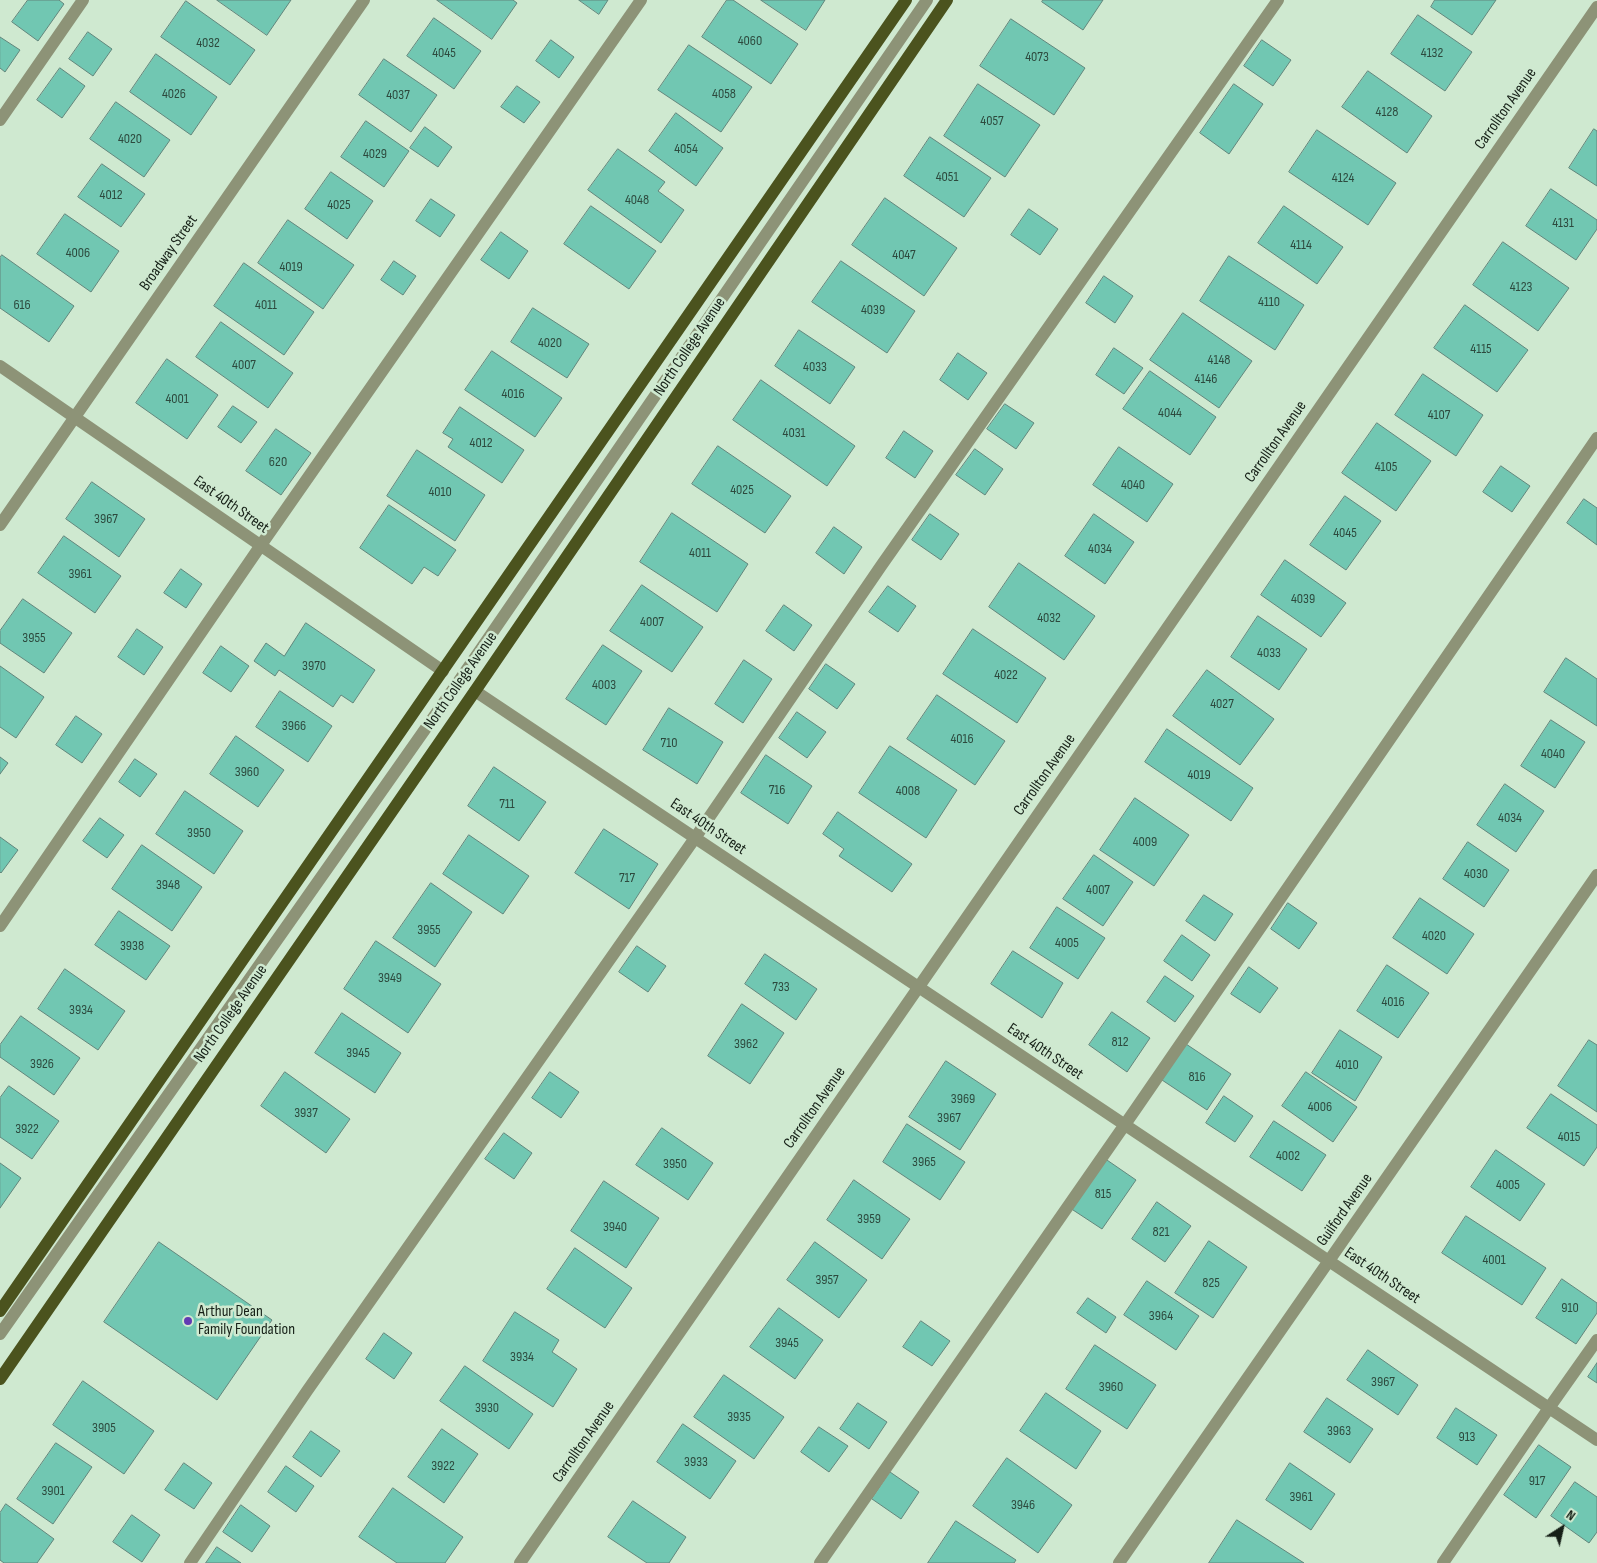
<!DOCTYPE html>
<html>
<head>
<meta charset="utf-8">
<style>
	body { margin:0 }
	#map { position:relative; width:1597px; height:1563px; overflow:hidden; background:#cfe9d0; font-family:"Sofia Sans Condensed",sans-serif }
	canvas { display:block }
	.north { position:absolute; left:1537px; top:1503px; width:50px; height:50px; -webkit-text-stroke:4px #cfe9d0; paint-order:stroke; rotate:35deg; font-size:14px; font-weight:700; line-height:20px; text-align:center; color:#162017 }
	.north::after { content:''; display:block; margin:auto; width:18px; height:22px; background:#162017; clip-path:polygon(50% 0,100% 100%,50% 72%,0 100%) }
</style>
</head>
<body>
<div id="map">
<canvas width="1597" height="1563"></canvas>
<div class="north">N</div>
</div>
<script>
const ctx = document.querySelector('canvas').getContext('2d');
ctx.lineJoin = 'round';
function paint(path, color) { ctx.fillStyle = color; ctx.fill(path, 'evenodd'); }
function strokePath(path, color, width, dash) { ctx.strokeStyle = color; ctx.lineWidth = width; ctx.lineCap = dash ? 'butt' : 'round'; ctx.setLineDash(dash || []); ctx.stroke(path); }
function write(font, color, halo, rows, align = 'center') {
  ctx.font = font + ' "Sofia Sans Condensed",sans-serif'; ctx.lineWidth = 5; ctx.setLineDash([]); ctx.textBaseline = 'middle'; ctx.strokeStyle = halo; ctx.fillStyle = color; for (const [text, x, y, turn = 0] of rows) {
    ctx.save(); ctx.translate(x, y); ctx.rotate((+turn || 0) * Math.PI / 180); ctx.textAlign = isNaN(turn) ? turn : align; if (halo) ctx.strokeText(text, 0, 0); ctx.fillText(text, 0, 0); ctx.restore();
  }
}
const building = new Path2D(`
	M28,0H59L64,4L38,41L12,22Z
	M217,0H291L267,35Z
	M437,0H513L517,3L492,39Z
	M579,0H608L599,14Z
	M727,0H733L798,44L771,84L702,37Z
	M761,0H825L806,30Z
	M1043,0H1103L1083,30L1042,2Z
	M1435,0H1496L1472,35L1431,7Z
	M186,1L255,50L230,85L161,37Z
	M1418,15L1472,52L1445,91L1391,54Z
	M434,18L481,51L454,89L407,56Z
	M1011,19L1085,68L1054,115L980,66Z
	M88,32L112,49L93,76L69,59Z
	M0,37L20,50L5,72L0,68Z
	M551,40L574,57L559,78L536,61Z
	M1262,40L1291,60L1273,86L1244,66Z
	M689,45L752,87L721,132L658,90Z
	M156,54L217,97L191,135L130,92Z
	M384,59L437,95L411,132L359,95Z
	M60,68L85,86L62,118L37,100Z
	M1368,71L1432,116L1407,153L1342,107Z
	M978,84L1040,125L1005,177L944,136Z
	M1234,84L1263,104L1229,154L1200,133Z
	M517,86L540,102L524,123L501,107Z
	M116,102L170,140L144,177L90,139Z
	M676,113L723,148L696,186L649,151Z
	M366,121L409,151L384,187L341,157Z
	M425,127L452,147L438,167L410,148Z
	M1594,129L1597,131V186L1569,168Z
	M1317,130L1396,183L1368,225L1289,172Z
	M930,137L991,178L964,217L904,176Z
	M618,149L665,182L658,191L684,210L661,243L588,190Z
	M102,164L145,194L121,227L78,197Z
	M331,172L373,201L347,239L305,209Z
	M1551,189L1597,220V229L1576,260L1526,226Z
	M885,198L957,248L924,296L852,245Z
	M431,199L455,215L440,237L416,221Z
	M591,206L656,251L629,289L564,244Z
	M1284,206L1343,247L1317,284L1258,243Z
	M1029,209L1058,229L1040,255L1011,235Z
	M65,214L119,251L91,292L37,254Z
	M288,220L354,265L323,309L258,263Z
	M501,232L528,251L509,279L481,260Z
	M1503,242L1569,288L1538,331L1473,285Z
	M2,255L74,306L49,342L0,308V258Z
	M1229,256L1304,305L1275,350L1200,301Z
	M394,261L416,276L403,295L381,280Z
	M841,261L915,311L887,353L812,302Z
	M244,263L314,312L284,355L214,306Z
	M1104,276L1133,296L1115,323L1086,303Z
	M1465,305L1528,350L1497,392L1434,348Z
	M533,308L589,344L567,378L511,342Z
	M1183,313L1252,361L1219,408L1150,360Z
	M221,322L293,373L268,408L196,357Z
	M799,330L855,367L830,404L775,366Z
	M1114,348L1143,368L1124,394L1096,375Z
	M492,351L562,398L535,437L465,390Z
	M958,353L987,373L968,400L940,380Z
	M167,359L218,395L187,439L136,403Z
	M1150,371L1216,417L1190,455L1123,409Z
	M1423,374L1483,415L1456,456L1395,415Z
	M761,380L855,446L827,486L733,420Z
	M1005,404L1034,423L1016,449L987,429Z
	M233,406L257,422L241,443L218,427Z
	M460,407L524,450L502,483L448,447L453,439L443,433Z
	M1377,423L1431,461L1396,511L1342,473Z
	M276,429L311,453L281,495L246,471Z
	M904,431L933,451L915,478L886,458Z
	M718,446L791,496L765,533L692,484Z
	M1119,447L1173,484L1147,522L1093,485Z
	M975,449L1003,469L985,495L956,475Z
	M417,450L485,495L455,541L387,496Z
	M1501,466L1530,486L1512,512L1483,492Z
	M92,482L145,519L119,557L66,519Z
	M1345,496L1381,521L1346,570L1310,545Z
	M1584,499L1597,508V545L1567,523Z
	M389,505L456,550L438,576L424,567L412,584L360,548Z
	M672,513L748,564L717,612L640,562Z
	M930,514L959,534L941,560L912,540Z
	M1094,514L1134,542L1105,584L1065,556Z
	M834,527L862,547L844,574L816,553Z
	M64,536L121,576L95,613L38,573Z
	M1285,560L1346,603L1321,637L1261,595Z
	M1019,563L1095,616L1064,660L989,607Z
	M181,569L202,584L186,608L164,593Z
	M642,585L703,627L672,672L610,631Z
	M888,586L916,606L898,632L869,612Z
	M23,599L72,633L44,673L0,643V631Z
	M784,605L812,625L794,651L766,631Z
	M1258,616L1307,649L1279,690L1231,657Z
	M306,623L375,670L353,703L341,695L333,707L279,670L275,676L254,661L266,643L284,656Z
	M137,629L163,647L144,675L118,657Z
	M973,629L1046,678L1017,723L943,674Z
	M603,645L642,671L606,725L566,699Z
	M221,646L249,666L231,692L203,673Z
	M1566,658L1597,679V726L1544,692Z
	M744,660L772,679L743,723L715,704Z
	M826,664L855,684L837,709L809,689Z
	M0,666L44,697L16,738L0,727Z
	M1207,670L1274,719L1240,765L1173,716Z
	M280,691L332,726L308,762L256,727Z
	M937,695L1005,741L975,785L907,739Z
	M669,708L723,742L697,784L643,750Z
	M797,712L826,732L807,758L779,738Z
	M76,716L102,734L82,763L56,745Z
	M1551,720L1585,742L1555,788L1521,766Z
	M1167,729L1253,788L1231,821L1145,762Z
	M236,736L284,770L258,807L210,774Z
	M890,746L957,790L926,838L859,793Z
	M766,755L812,786L788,824L741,793Z
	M0,757L8,763L0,774Z
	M135,759L157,774L140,797L119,782Z
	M494,767L546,802L519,841L468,806Z
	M1505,784L1544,811L1516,852L1477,825Z
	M185,791L243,831L214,874L156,834Z
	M1135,798L1189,835L1154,886L1100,850Z
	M838,812L912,864L892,892L839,856L844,849L823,834Z
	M100,818L124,835L107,858L83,841Z
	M604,829L658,864L629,909L575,873Z
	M469,835L529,876L503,914L443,874Z
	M0,837L18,850L1,873L0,872Z
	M1468,842L1509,870L1484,907L1443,879Z
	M142,845L202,887L172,931L112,889Z
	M1094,855L1133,882L1103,926L1063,899Z
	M431,883L472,912L435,967L393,938Z
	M1204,895L1233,914L1215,941L1186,921Z
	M1420,898L1474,934L1447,974L1393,938Z
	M1288,903L1317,923L1299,949L1271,929Z
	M1057,907L1105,938L1078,979L1030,948Z
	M119,911L170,946L146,980L95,945Z
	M1182,935L1210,955L1192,981L1164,961Z
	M376,941L441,984L408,1033L344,989Z
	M637,946L666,966L648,992L619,972Z
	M1013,951L1063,983L1042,1018L991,984Z
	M765,954L817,989L796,1020L745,984Z
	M1387,965L1429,993L1398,1038L1357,1011Z
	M1249,967L1278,988L1260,1013L1231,994Z
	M65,969L125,1011L98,1050L38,1009Z
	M1165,976L1194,996L1175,1022L1147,1002Z
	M742,1004L784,1033L750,1084L708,1056Z
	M1112,1012L1150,1038L1127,1072L1089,1045Z
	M342,1013L401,1053L375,1093L315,1053Z
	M21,1016L80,1058L54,1095L0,1057V1045Z
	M1340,1030L1382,1057L1355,1101L1312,1073Z
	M1589,1040L1597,1045V1112L1558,1086Z
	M1186,1044L1231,1074L1207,1110L1162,1080Z
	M946,1061L996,1094L960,1150L909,1117Z
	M285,1072L350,1119L326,1153L261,1106Z
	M550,1072L579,1092L561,1118L532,1098Z
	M1306,1072L1357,1107L1333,1142L1282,1106Z
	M9,1086L59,1121L32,1159L0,1137V1098Z
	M1551,1094L1597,1125V1147L1584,1166L1527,1128Z
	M1224,1096L1253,1116L1235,1142L1206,1123Z
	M1274,1121L1326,1155L1302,1191L1250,1157Z
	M907,1124L965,1162L940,1200L883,1162Z
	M662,1128L713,1163L688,1200L636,1165Z
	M504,1133L532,1153L514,1179L485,1159Z
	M1496,1150L1545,1184L1520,1221L1471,1187Z
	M1104,1158L1136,1180L1102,1229L1070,1208Z
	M0,1163L21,1178L0,1208Z
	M854,1180L910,1219L882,1259L827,1220Z
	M604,1181L659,1218L626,1268L571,1231Z
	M1157,1202L1191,1226L1165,1262L1132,1239Z
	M1466,1216L1546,1268L1522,1305L1442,1253Z
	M1209,1241L1247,1267L1213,1318L1175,1293Z
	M159,1242L272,1320L217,1400L104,1322Z
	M815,1242L867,1280L839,1318L787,1280Z
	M575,1248L632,1288L605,1328L547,1289Z
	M1562,1279L1597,1303V1313L1576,1344L1536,1318Z
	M1147,1281L1199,1316L1176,1350L1124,1315Z
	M1088,1298L1116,1317L1106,1333L1077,1313Z
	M779,1308L823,1340L795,1379L750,1347Z
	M515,1312L559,1340L552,1352L577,1369L553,1407L483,1361Z
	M921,1321L950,1341L932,1366L903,1347Z
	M384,1333L412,1353L394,1379L366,1359Z
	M1095,1345L1156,1385L1127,1429L1066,1389Z
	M1368,1350L1418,1385L1398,1415L1347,1380Z
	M1597,1363V1383L1588,1377Z
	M465,1366L533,1414L509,1449L440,1401Z
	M724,1375L784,1417L754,1459L694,1417Z
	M83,1381L154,1431L124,1474L53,1425Z
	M1046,1393L1101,1431L1076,1469L1020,1431Z
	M1327,1398L1373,1429L1350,1463L1304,1432Z
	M858,1403L887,1422L869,1449L840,1429Z
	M1456,1408L1497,1435L1477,1465L1437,1438Z
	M683,1424L736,1461L710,1499L657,1462Z
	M819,1427L848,1446L829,1472L801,1452Z
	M442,1429L478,1454L444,1503L408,1477Z
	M311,1431L340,1451L321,1477L293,1457Z
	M56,1443L92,1467L53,1524L17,1499Z
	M1539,1445L1571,1467L1536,1518L1504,1495Z
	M1007,1458L1072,1505L1038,1553L973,1506Z
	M184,1463L212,1483L194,1509L165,1490Z
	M1290,1463L1335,1494L1311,1530L1266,1500Z
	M286,1466L314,1486L296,1512L268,1492Z
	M890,1472L919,1492L901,1519L872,1499Z
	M1575,1482L1597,1497V1532L1589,1543L1551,1516Z
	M393,1488L463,1537L445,1563H397L359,1537Z
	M633,1501L686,1537L669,1563H647L608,1537Z
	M6,1504L54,1539L37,1563H4L0,1560V1513Z
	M241,1505L270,1526L252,1552L223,1532Z
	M132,1515L160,1535L142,1562L113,1542Z
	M1237,1520L1304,1563H1209Z
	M956,1521L1016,1560L1014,1563H928Z
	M217,1547L241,1563H206Z`);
const minor = new Path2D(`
	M0,120L83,0
	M0,366L443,671
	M0,525L364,0
	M475,691L1597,1440
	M0,926L261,545L641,0
	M0,1334L459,681L927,0
	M190,1563L307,1391L695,838L881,566L1278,0
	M520,1563L1597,7
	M820,1563L1135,1110L1597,438
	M1119,1563L1597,875
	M1443,1563L1549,1408L1597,1340`);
const major = new Path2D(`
	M0,1311L906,0
	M0,1379L475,691L947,0`);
const markers = [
	[188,1321,5,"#623bb3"]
];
const numberNames = [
	["4060",750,41],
	["4032",208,43],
	["4045",444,53],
	["4132",1432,53],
	["4073",1037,57],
	["4026",174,94],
	["4058",724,94],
	["4037",398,95],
	["4128",1387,112],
	["4057",992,121],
	["4020",130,139],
	["4054",686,149],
	["4029",375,154],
	["4051",947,177],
	["4124",1343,178],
	["4012",111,195],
	["4048",637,200],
	["4025",339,205],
	["4131",1563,223],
	["4114",1301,245],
	["4006",78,253],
	["4047",904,255],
	["4019",291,267],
	["4123",1521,287],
	["4110",1269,302],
	["616",22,305],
	["4011",266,305],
	["4039",873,310],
	["4020",550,343],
	["4115",1481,349],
	["4148",1219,360],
	["4007",244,365],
	["4033",815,367],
	["4146",1206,379],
	["4016",513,394],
	["4001",177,399],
	["4044",1170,413],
	["4107",1439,415],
	["4031",794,433],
	["4012",481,443],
	["620",278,462],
	["4105",1386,467],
	["4040",1133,485],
	["4025",742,490],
	["4010",440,492],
	["3967",106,519],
	["4045",1345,533],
	["4034",1100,549],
	["4011",700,553],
	["3961",80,574],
	["4039",1303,599],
	["4032",1049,618],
	["4007",652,622],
	["3955",34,638],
	["4033",1269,653],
	["3970",314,666],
	["4022",1006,675],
	["4003",604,685],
	["4027",1222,704],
	["3966",294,726],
	["4016",962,739],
	["710",669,743],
	["4040",1553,754],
	["3960",247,772],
	["4019",1199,775],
	["716",777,790],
	["4008",908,791],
	["711",507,804],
	["4034",1510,818],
	["3950",199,833],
	["4009",1145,842],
	["4030",1476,874],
	["717",627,878],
	["3948",168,885],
	["4007",1098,890],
	["3955",429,930],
	["4020",1434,936],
	["4005",1067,943],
	["3938",132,946],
	["3949",390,978],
	["733",781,987],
	["4016",1393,1002],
	["3934",81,1010],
	["812",1120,1042],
	["3962",746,1044],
	["3945",358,1053],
	["3926",42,1064],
	["4010",1347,1065],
	["816",1197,1077],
	["3969",963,1099],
	["4006",1320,1107],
	["3937",306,1113],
	["3967",949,1118],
	["3922",27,1129],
	["4015",1569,1137],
	["4002",1288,1156],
	["3965",924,1162],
	["3950",675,1164],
	["4005",1508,1185],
	["815",1103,1194],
	["3959",869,1219],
	["3940",615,1227],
	["821",1161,1232],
	["4001",1494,1260],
	["3957",827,1280],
	["825",1211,1283],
	["910",1570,1308],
	["3964",1161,1316],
	["3945",787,1343],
	["3934",522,1357],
	["3967",1383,1382],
	["3960",1111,1387],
	["3930",487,1408],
	["3935",739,1417],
	["3905",104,1428],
	["3963",1339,1431],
	["913",1467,1437],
	["3933",696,1462],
	["3922",443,1466],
	["917",1537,1481],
	["3901",53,1491],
	["3961",1301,1497],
	["3946",1023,1505]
];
const streetNames = [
	["Carrollton Avenue",1506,109,-55],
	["Broadway Street",169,253,-55],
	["North College Avenue",690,347,-56],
	["Carrollton Avenue",1276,442,-55],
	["East 40th Street",231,505,35],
	["North College Avenue",461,681,-55],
	["Carrollton Avenue",1045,775,-55],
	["East 40th Street",708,827,34],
	["North College Avenue",231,1014,-55],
	["East 40th Street",1045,1052,34],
	["Carrollton Avenue",815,1108,-55],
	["Guilford Avenue",1345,1210,-55],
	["East 40th Street",1382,1276,34],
	["Carrollton Avenue",584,1442,-55]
];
const poiNames = [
	["Arthur Dean",198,1312],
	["Family Foundation",198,1330]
];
paint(building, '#71c7b2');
strokePath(building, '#62867c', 1);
strokePath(minor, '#8d9377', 12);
strokePath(major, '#4b531e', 12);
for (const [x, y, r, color] of markers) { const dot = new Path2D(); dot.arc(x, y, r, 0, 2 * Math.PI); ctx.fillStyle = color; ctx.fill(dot); strokePath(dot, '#cfe9d0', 2); }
write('14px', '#2d4a3e', null, numberNames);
write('16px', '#162017', '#cfe9d0', streetNames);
write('16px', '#162017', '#cfe9d0', poiNames, 'left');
</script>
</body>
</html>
